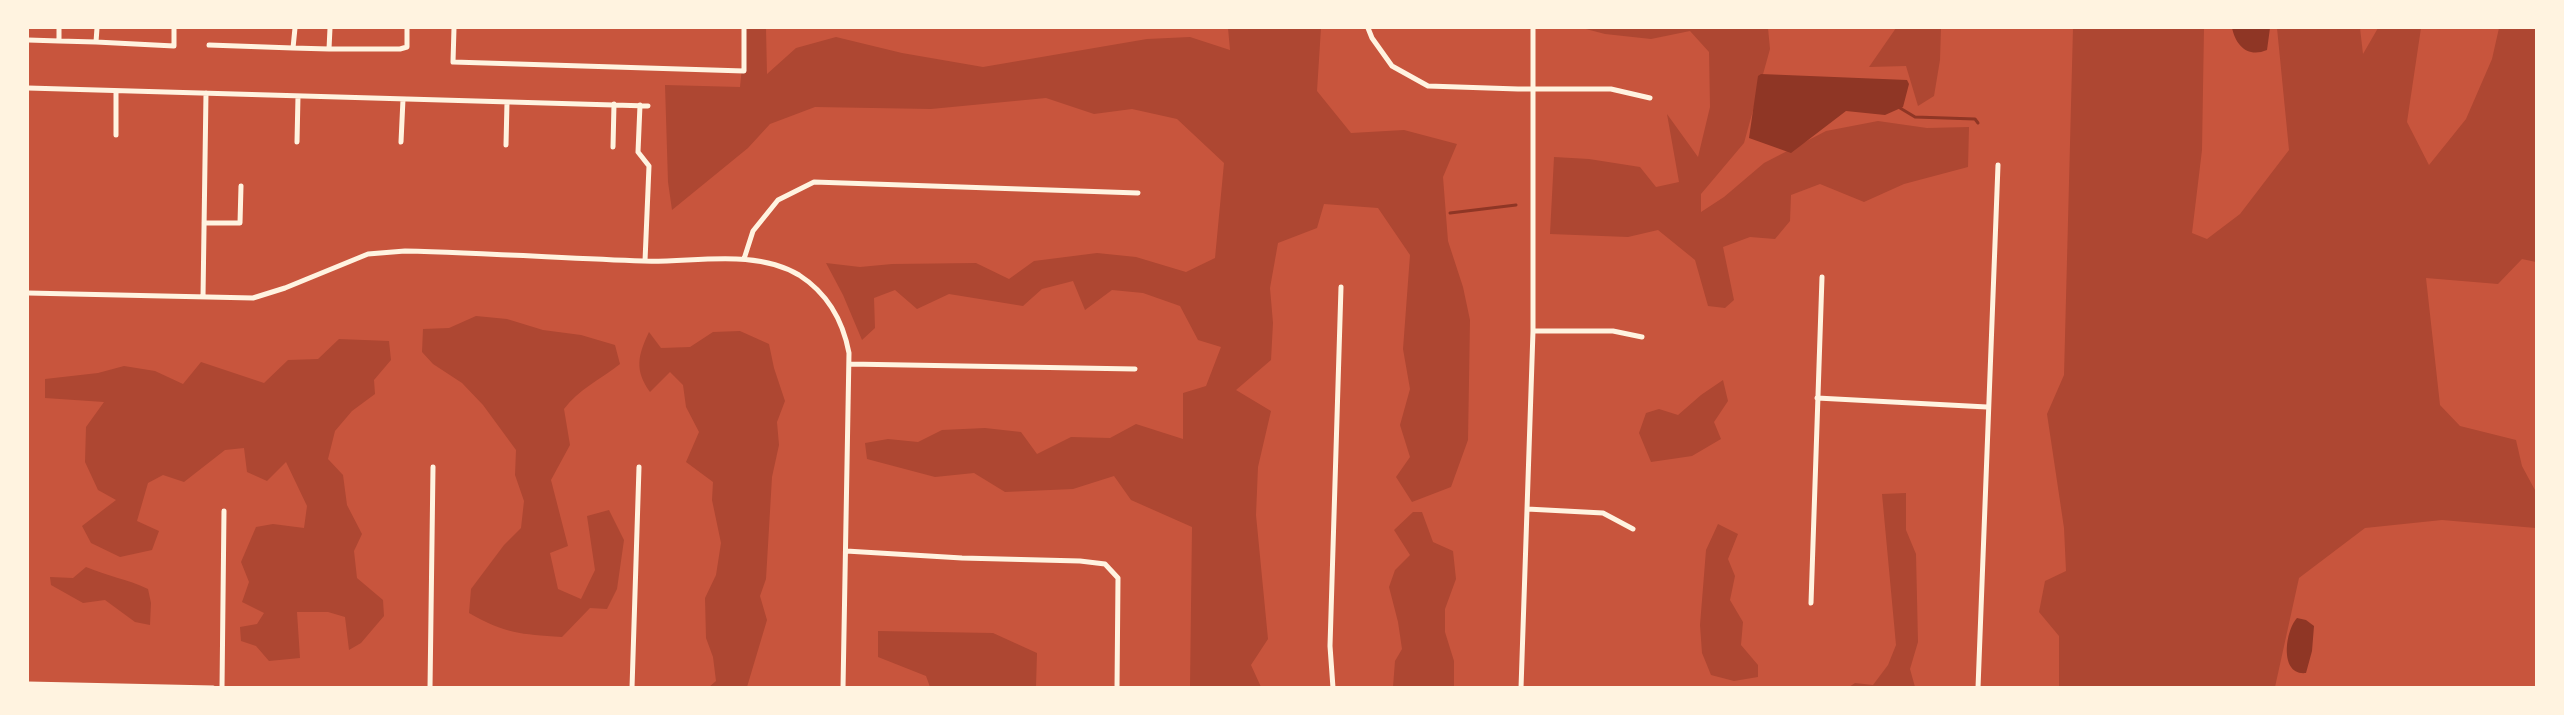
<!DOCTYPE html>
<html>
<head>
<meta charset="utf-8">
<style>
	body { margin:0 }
	#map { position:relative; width:2564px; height:715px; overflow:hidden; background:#c8553d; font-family:"Open Sans",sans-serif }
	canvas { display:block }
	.frame { position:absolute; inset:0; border:29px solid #fff3e0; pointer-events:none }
</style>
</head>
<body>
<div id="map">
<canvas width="2564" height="715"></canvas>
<div class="frame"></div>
</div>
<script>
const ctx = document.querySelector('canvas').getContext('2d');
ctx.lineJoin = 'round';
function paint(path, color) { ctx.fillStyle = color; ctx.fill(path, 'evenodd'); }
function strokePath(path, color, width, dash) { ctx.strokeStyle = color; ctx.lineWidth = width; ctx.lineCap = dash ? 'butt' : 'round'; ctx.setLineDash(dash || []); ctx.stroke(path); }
const green = new Path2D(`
	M746,28H766L767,74L796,48L836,37L902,53L983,67L1147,39L1190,37L1230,50L1228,28H1321L1317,91L1351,133L1404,130L1457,144L1443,177L1448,241L1463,287L1470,320L1468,440L1451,487L1412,502L1396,477L1410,457L1400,425L1410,389L1403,349L1410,255L1378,208L1324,204L1317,228L1278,243L1270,288L1273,323L1271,360L1236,390L1271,411L1258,467L1256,515L1268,639L1251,665L1261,687H1190L1192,527L1131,500L1114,476L1073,489L1005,492L974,473L935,477L867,459L865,443L888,439L918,442L942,430L985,428L1021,432L1037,454L1071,437L1110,438L1136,424L1183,439V393L1206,386L1221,347L1198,340L1180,306L1143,293L1112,290L1085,310L1073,281L1042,289L1023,306L949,294L917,309L895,290L874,298L875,328L862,340L843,295L826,263L860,267L892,264L976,263L1009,279L1034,261L1097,253L1136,257L1186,272L1215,258L1224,163L1177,119L1132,109L1094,114L1046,98L931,109L815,107L770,124L748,148L672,210L668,182L665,85L740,87Z
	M1582,28H1768L1770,49L1744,143L1701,194V212L1724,197L1764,163L1826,131L1878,121L1927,128L1969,127L1968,167L1904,184L1864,202L1820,184L1791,195L1790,221L1775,239L1750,237L1723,247L1734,300L1725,308L1708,306L1695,260L1658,230L1628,237L1550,234L1554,157L1589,159L1640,167L1656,187L1679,182L1667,114L1698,157L1710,107L1709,52L1690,31L1651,39L1605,34Z
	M1896,28H1941L1940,60L1934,96L1918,106L1906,66L1869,67Z
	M2073,28H2204L2202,150L2192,233L2207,239L2240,214L2289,150L2277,28H2360L2363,54L2378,28H2421L2407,122L2429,165L2466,119L2492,59L2499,28H2536V262L2522,259L2498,284L2426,278L2440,405L2460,426L2516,440L2522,466L2536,492V528L2442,520L2365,528L2299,578L2275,687H2059V636L2039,612L2045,581L2066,571L2064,528L2047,414L2064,375Z
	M476,316L507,319L543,330L581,335L615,345L620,364C601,379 578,390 564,409L570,445L551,480L568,546L550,553L558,589L581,599L595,570L587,516L609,510L624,540L617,589L607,609L590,608L562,637C520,634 506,634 469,613L471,589L504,545L521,528L524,501L515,475L516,450L483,405L462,383L433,364L422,352L423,329L449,328Z
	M740,331L769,344L774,368L785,401L777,422L779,445L772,477L766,579L760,596L767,620L747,687H709L716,681L713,657L706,638L705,598L716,575L721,543L712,500L713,482L686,462L699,432L686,407L683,385L670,372L650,392C634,370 638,355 649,332L661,348L690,347L713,332Z
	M339,339L389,341L391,360L374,380L375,394L352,411L335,431L328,459L343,475L347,505L362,534L354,551L357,578L383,600L384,616L361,643L349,650L345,617L328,612H297L300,658L269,661L256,646L241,641L240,627L257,624L264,613L242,602L249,582L241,562L256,527L273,524L304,528L307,506L286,462L267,481L247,472L244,448L225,450L184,482L163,475L148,483L137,521L159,531L152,550L120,557L91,543L82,526L116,500L98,490L85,462L86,427L104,402L45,398V379L98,373L124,366L155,371L183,384L201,362L264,383L288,360L318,359Z
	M1723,380L1728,401L1714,422L1721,439L1692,456L1651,462L1639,433L1646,413L1659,409L1678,415L1701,395Z
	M1906,493V530L1916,554L1918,642L1910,669L1915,687H1849L1855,683L1873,685L1888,665L1896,645L1882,494Z
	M1413,512H1422L1433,542L1453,551L1456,579L1445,609V632L1454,661V687H1393L1395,661L1402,649L1398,622L1389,587L1395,570L1410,555L1394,530Z
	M1718,524L1738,534L1728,559L1735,576L1730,600L1743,622L1741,645L1758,665V677L1734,681L1711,675L1702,653L1700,625L1706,550Z
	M86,567C107,576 127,579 148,589L151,603L150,625L135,622L105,600L83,603L51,585L50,577L73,578Z
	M878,631L993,633L1037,653L1036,687H930L926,676L878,657Z`);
const water = new Path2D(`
	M2232,28H2270L2267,50C2248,58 2236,46 2232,28Z
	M1761,74L1907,80L1909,84L1903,107L1885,115L1846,111L1791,153L1749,138L1758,76Z
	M2297,618L2306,620L2314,626L2312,651L2306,673C2279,676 2285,631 2297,618Z`);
const stream = new Path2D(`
	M1900,108L1915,117L1975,119L1978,123
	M1450,213L1516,205`);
const minor = new Path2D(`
	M59,28V41L96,42L97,28
	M295,28L293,48L329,49L330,28
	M454,28L453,62L744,71V28
	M1368,28L1372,38L1392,66L1428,86L1518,89H1611L1650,98
	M28,40L59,41
	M96,42L174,46V28
	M209,45L293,48
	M329,49H400L407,47V28
	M28,88L648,106
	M640,105L638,152L649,166L645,261
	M116,135V91
	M297,142L298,96
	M401,142L403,99
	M506,145L507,102
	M613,147L614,104
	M204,223H240L241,186
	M744,259L753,231L778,200L814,182L1138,193
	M28,293L253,298L285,288L368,254L405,251C484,253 563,258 643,261C692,263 754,248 799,275C827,293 843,321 849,353L843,688
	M203,297L206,93
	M1533,331H1613L1642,337
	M849,364L1135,369
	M1817,398L1987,407
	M1527,509L1603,513L1633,529
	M846,551L962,558L1080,561L1105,564L1118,578L1117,688
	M1811,603L1822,277
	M28,684L213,688
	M222,688L224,511
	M430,688L433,467
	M632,688L639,467
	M1333,688L1330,646L1341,287
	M1521,688L1533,331V28
	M1978,688L1998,165`);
paint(green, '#ae4732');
paint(water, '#8f3625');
strokePath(stream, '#8f3625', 3);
strokePath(minor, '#fff3e0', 5);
</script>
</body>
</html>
